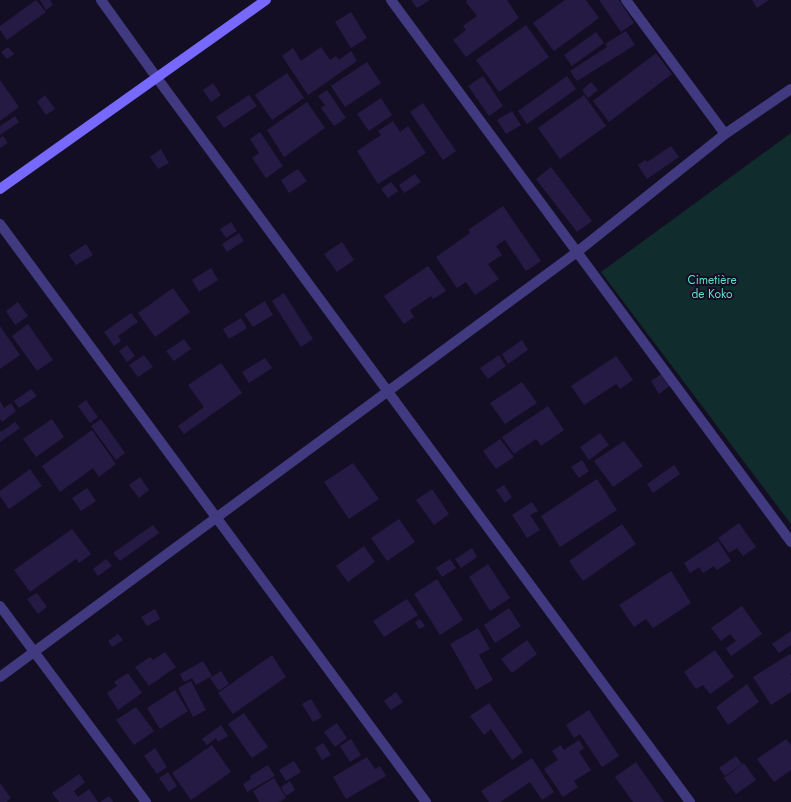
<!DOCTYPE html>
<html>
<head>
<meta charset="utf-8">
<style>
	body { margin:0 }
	canvas { display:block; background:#130e23 }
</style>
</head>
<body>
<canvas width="791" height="802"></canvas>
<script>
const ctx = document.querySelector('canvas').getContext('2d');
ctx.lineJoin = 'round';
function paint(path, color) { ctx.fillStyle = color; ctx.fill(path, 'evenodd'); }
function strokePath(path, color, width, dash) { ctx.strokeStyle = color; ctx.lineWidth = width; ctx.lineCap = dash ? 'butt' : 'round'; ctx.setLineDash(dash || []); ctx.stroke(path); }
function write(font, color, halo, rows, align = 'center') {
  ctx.font = font + ' Jost,sans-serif'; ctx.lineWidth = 4; ctx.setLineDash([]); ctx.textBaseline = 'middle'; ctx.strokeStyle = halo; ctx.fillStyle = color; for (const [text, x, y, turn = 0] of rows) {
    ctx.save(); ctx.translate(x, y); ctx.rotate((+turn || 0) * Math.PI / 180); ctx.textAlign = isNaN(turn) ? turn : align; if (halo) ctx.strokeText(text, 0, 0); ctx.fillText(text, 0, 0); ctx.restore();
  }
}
const green = new Path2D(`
	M791,133V524L601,272Z`);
const building = new Path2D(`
	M36,0L46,12L7,40L0,30V26Z
	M40,0H50L53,5L46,10Z
	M411,0H430L417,8Z
	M467,0H507L519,18L466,57L453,40L466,30L463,26L477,16L466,2Z
	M565,0H586L599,18L554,51L533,23Z
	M599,0H619L634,23L621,32Z
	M752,0H769L757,8Z
	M351,12L367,38L351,48L335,22Z
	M526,25L549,57L499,92L476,60Z
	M626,31L635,45L577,81L570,71L607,47L605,44Z
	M596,32L604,43L572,66L564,55Z
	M8,47L14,54L7,59L1,52Z
	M321,47L330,60L336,56L339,60L351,51L357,61L308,95L282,56L293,48L301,61Z
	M656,53L672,74L609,122L593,101Z
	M367,62L381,83L345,107L331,86Z
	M287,73L304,98L272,120L255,95Z
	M483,76L503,106L489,116L468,86Z
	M567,76L576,89L527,124L518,111Z
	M0,80L19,107L0,121Z
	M591,82L598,90L588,98L582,90Z
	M213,83L221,95L211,102L203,90Z
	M327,90L346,118L334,126L321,108L325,105L318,96Z
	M45,95L55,109L46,115L37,102Z
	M249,95L257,106L224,128L216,117Z
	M584,95L606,126L560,159L538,128Z
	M381,98L392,115L369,131L357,114Z
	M307,102L325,128L284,157L267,130Z
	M423,103L456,151L443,160L410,112Z
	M512,111L521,125L506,134L497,120Z
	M15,116L19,122L0,135V126Z
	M393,121L400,132L408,126L426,153L378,184L357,151L381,135L378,131Z
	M260,132L283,166L266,178L252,158L259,153L250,139Z
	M3,136L8,143L0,148V138Z
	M671,146L679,157L647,179L638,165L645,160L647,162Z
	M161,149L169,163L158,169L150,157Z
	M551,167L592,221L577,232L536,179Z
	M298,169L307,181L289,193L281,180Z
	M415,174L421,182L404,193L399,185Z
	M391,182L398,191L388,198L381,189Z
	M503,206L541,261L526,271L505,240L496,246L502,255L488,264L499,279L475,295L466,282L457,288L436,257L470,233L468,230Z
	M231,222L237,231L226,238L220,229Z
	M239,233L244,241L227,252L222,244Z
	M342,242L354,260L337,272L324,254Z
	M86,244L93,255L76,265L69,255Z
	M428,266L446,291L433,299L431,296L410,310L414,317L404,324L384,296Z
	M211,268L218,280L199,292L192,280Z
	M173,288L190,312L155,337L138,313Z
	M284,293L313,339L301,347L272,301Z
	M265,301L273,315L253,327L244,314Z
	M18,302L28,316L15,325L6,311Z
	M131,313L138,322L118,336L121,341L114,346L104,332Z
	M241,318L247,328L229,339L223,329Z
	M28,324L53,360L37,371L12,336Z
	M0,326L20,355L0,369Z
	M184,339L191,349L174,361L166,351Z
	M522,340L528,350L508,364L502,354Z
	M127,345L135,356L127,362L119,351Z
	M144,355L153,367L138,377L129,365Z
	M499,355L506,366L488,379L480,368Z
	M616,356L633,380L620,389L616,384L584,405L571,386Z
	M265,358L272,368L249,383L242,372Z
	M221,363L242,393L184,434L178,426L204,407L188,385Z
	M663,373L671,385L659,394L651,381Z
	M522,382L537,403L505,424L490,403Z
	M31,389L37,396L19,408L14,401Z
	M86,400L98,417L90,423L78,406Z
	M0,401L4,408L11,403L16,411L2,422L0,419Z
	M548,406L564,430L541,446L536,439L514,454L502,437Z
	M52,419L64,437L36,457L23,439Z
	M101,419L125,453L116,460L91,426Z
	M15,422L20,428L0,442V430L1,432Z
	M92,430L116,464L99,477L93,468L60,492L42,466Z
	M600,433L609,445L589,460L580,447Z
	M500,439L514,457L496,469L483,451Z
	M624,441L643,466L613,487L594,461Z
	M582,460L589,471L579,478L571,467Z
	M353,463L379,499L349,519L324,482Z
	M674,465L680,474L653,493L647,484Z
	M30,469L42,486L9,509L0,496V491Z
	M140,477L149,490L139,498L129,485Z
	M597,479L617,510L560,547L541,516Z
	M504,485L512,497L505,503L496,490Z
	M87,488L96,501L81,511L72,498Z
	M432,489L449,514L434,525L416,500Z
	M532,502L538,511L530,515L540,530L527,538L512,515Z
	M399,519L415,542L387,561L371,538Z
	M739,523L756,547L743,556L737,548L729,553L718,538Z
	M622,524L636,544L583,581L569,561Z
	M153,525L159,533L120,561L113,553Z
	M72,529L91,554L79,563L76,559L30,592L14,570Z
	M718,541L731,561L717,570L714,566L703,573L699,567L690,573L684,563Z
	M364,546L375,562L348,582L336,566Z
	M472,548L477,557L461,568L455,559Z
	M106,559L112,566L98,576L93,569Z
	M450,559L456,568L442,577L436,568Z
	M488,564L510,598L490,611L469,577Z
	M671,571L691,603L653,628L646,619L634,627L619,605Z
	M437,579L463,620L440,635L414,594Z
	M37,593L47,607L38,614L27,599Z
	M407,599L418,615L384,637L373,621Z
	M742,606L762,634L731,656L726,648L736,641L730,634L721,641L711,628Z
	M509,608L521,626L495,643L484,625Z
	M155,609L160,619L147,626L141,617Z
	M420,619L425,626L419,629L415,622Z
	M478,628L490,649L479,655L493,680L476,690L450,644Z
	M791,631V645L779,653L772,644Z
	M118,634L123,640L112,647L108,641Z
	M527,640L537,654L512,673L501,659Z
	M715,650L734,677L710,694L703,685L696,689L684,672Z
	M165,652L176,667L149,686L135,667L150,657L153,660Z
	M790,654L791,656V673L790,674L791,676V692L771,705L753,677Z
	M272,655L286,677L233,714L218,693Z
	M203,661L212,676L196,685L192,678L184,682L180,674Z
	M221,671L229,684L219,691L210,678Z
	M128,673L142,693L118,710L107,693L117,686L114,682Z
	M191,681L206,710L193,717L178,688Z
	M747,684L759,702L728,725L716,707Z
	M175,690L188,711L160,729L147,708Z
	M396,692L403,702L391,710L384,701Z
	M311,699L322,717L313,722L302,704Z
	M489,703L523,752L512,760L491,729L484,735L470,716Z
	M136,707L154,731L134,745L116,720Z
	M589,710L619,756L602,767L580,734L574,738L566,725Z
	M244,713L268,747L252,758L228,724Z
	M337,723L347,738L335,747L324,732Z
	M221,725L228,736L218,742L216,738L207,745L202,739Z
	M351,739L361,755L350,762L340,746Z
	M786,739L791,745V770L774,782L757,759Z
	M579,740L584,748L579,752L591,770L574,781L578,787L563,797L544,769L558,760L552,751L561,745L564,750Z
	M323,743L331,755L322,760L315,748Z
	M212,745L231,772L191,800L172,773Z
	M155,748L167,767L157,774L144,756Z
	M736,756L742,764L725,776L719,768Z
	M367,757L375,769L380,766L386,776L346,799L333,777Z
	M532,758L554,792L542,800L530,782L500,802H489L481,791Z
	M294,761L301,772L286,781L279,770Z
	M636,762L664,802H633L615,777Z
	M744,763L756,780L736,794L724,778Z
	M268,765L275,776L247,792L243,784L251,779L250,776Z
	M168,772L177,786L169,792L159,778Z
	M79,774L85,782L74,791L78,797L89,789L98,802H59L52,793Z
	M274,778L286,798L279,802H259L253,791Z
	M290,781L295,790L286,796L281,787Z
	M0,783L11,798L6,802H0Z
	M109,796L113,801L112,802H100Z`);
const minor = new Path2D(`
	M101,0L157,78L690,802
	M391,0L791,542
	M626,0L725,134
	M0,224L426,802
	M0,606L146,802
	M0,677L577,252L725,134L791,89`);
const secondary = new Path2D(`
	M0,189L266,0`);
const parkNames = [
	["Cimetière",712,281],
	["de Koko",712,295]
];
paint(green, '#112c2d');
paint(building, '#251a43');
strokePath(minor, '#413a81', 10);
strokePath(secondary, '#7769fd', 10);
write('12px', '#5ddec6', '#130e23', parkNames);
</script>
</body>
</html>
